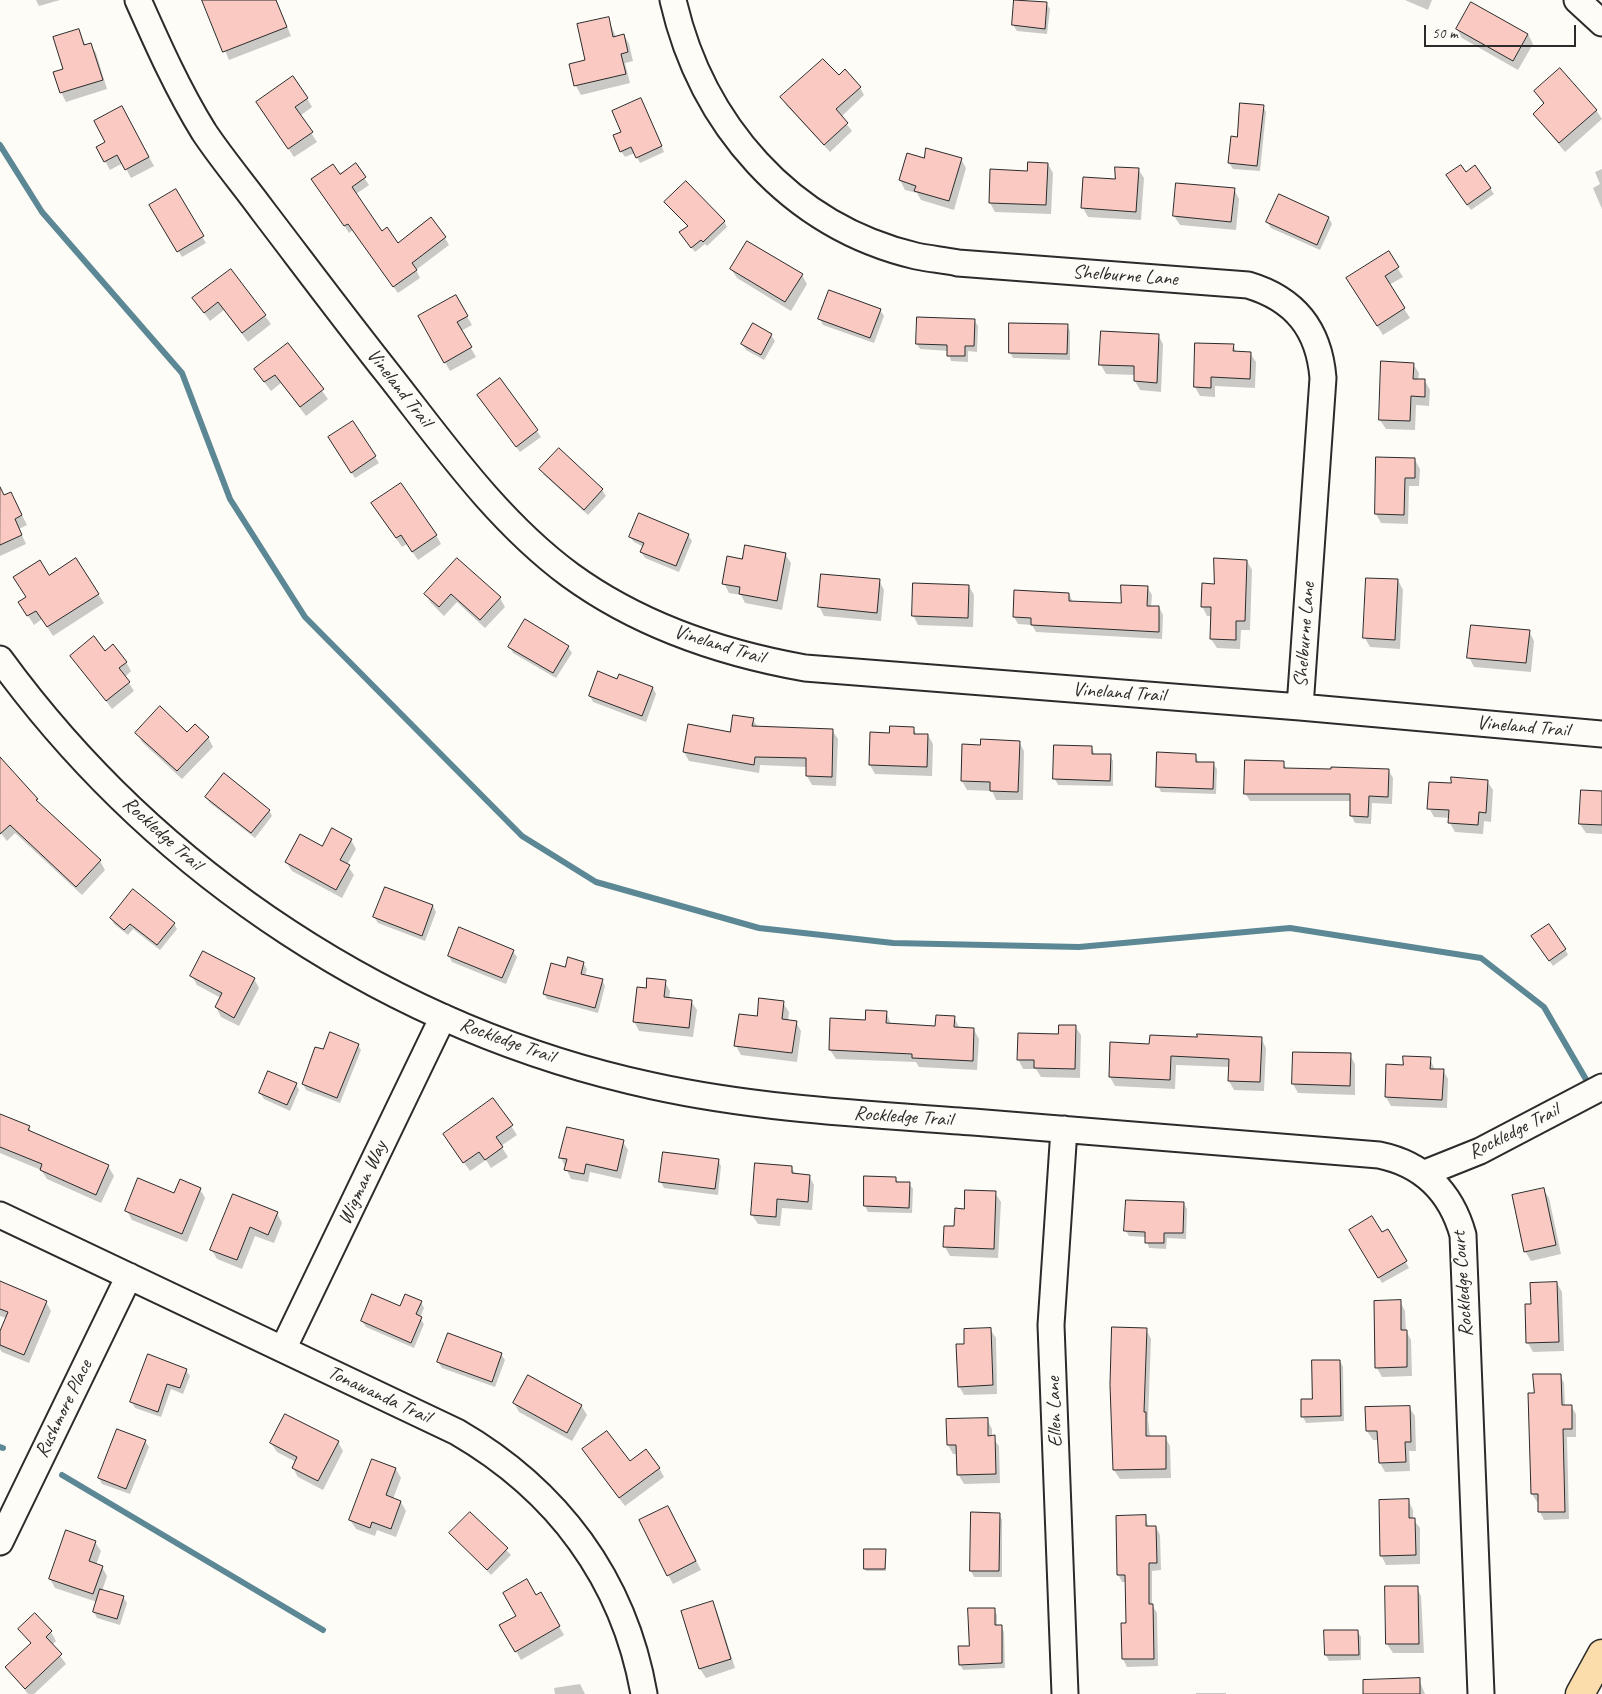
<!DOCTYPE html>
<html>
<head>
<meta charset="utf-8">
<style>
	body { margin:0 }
	#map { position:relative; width:1602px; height:1694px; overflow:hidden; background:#fdfcf7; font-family:Caveat,sans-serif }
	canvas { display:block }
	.scale { position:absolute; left:1424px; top:25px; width:152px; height:22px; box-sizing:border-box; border:2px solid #2b2b2b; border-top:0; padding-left:6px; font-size:15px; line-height:18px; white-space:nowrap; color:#2b2b2b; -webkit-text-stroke:4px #fdfcf7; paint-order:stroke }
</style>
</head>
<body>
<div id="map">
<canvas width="1602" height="1694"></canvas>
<div class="scale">50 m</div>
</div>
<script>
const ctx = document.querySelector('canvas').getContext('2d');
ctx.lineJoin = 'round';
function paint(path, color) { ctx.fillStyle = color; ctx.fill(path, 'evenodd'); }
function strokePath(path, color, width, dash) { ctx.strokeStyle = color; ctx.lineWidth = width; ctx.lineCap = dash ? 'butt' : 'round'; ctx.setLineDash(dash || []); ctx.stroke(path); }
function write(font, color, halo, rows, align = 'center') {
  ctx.font = font + ' Caveat,sans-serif'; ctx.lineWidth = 4; ctx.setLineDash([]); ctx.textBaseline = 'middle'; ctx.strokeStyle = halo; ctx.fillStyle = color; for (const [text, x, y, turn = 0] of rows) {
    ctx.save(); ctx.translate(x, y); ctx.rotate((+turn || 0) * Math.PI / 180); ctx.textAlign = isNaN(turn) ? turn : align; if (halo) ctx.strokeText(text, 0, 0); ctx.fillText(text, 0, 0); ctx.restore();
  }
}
const shadow = new Path2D(`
	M36,0H60L39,6Z
	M204,0H276L291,36L229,60Z
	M1016,0L1046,3L1050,9L1047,34L1017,31L1013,25Z
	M1405,0H1432L1428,10Z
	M608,18L616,37L624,35L629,44L633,61L625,63L630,83L581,95L576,86L570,65L587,61Z
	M1457,29L1528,34L1533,44L1518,70L1462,38Z
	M79,30L86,46L90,44L96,53L107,89L66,102L61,92L64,70Z
	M839,77L860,88L864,95L841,117L852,131L830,152L786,105L781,97Z
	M1535,91L1596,110L1602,119L1565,152L1534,114L1544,105Z
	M307,98L312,107L300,116L317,142L294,157L257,102Z
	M644,105L664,152L640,163L635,153L625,157L621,151L622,132Z
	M1263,106L1266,112L1260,171L1233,169L1229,163L1238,138Z
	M122,108L154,166L131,178L123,163L110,170L97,147L107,142Z
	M924,159H961L966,168L954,210L921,200L917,193L905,190L900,180Z
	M1048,164L1053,173L1051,214L995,212L990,203L1028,172Z
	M355,165L369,185L356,194L382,232L398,245L445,238L449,245L416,270L420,278L398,293L353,230L349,233L317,186Z
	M1138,169L1144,178L1141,220L1088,217L1083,208L1084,178L1116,180Z
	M1602,169V209L1593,188L1600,184L1595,172Z
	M1451,182L1490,188L1494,194L1471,210Z
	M1234,189L1239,199L1236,230L1180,225L1174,216Z
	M175,191L206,243L182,257L151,205Z
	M1279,196L1329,218L1332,224L1320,250L1271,228L1267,222Z
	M666,202L724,221L727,227L707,246L705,244L695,252L684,238L688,227Z
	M1388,253L1403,277L1389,285L1410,318L1383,335L1353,288Z
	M731,269L802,275L807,284L791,311L737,278Z
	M230,270L271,324L248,342L224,310L210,321L194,299Z
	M455,296L472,325L461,331L476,357L450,371L419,316Z
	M880,310L884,316L874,343L823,325L820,319Z
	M974,320L978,326L977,352L968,351V362L951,361L948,351L920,349L917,344Z
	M1067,325L1070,331V360L1013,358L1010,352Z
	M771,335L775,341L764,360L746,350L742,344Z
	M1158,335L1163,344L1161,392L1140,390L1135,381V375L1106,374L1101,365Z
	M1196,344L1233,345L1237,353H1250L1256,362L1255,388L1215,386V397L1200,396L1195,387Z
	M288,345L328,399L306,416L281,383L271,391L261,378Z
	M1413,364L1419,373L1418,380L1425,381L1430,390L1429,406L1416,405L1415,430L1386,429L1380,420Z
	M500,380L541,437L520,452L482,401Z
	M353,423L379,463L355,478L333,444Z
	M559,450L602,490L606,496L588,515L544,475L541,469Z
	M1377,459L1415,460L1420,469L1419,486H1409L1408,524L1381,523L1376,514Z
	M11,493L27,525L19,529L26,544L0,556V497Z
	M378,513L436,535L441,544L418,560L407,544L402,547Z
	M639,515L688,535L692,541L679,572L645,558L641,552L644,547L634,542L630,537Z
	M785,554L791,563L782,610L745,603L741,595L729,593L724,583L743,560Z
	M457,559L500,598L505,607L485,628L457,602L444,616L431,603L425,594Z
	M1247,561L1252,570L1250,630H1241L1240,649L1217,648L1211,639L1212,616H1207L1202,606L1215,585Z
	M49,576L98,594L104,603L53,636L42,619L34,625L25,611L27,598Z
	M879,580L884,590L881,621L824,616L819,606Z
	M1398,580L1403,590L1400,649L1370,647L1365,638Z
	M969,586L974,595L973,627L918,625L913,615Z
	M1147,587L1152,595L1151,607H1159L1163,615L1162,639L1036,632L1032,625L1018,624L1014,617L1069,594L1073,602L1122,604Z
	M1529,631L1534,641L1531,672L1474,667L1469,657Z
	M510,647H568L572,653L556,678L513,653Z
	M105,653L126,662L131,671L125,677L134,691L112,709L72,656Z
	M618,680L653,688L656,694L646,722L593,702L590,696Z
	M753,720L758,727L832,730L838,739L836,786L812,785L807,776V767L760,765L759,773L689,761L684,752L689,726L731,734Z
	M913,728L917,735H928L933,744L932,776L875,774L870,765L891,734Z
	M137,733L187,734L208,737L213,747L182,779L142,742Z
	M1019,742L1024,751L1023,800H996L992,791L967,790L962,781Z
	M1092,748L1095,755H1110L1113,761V786L1058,785L1055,779Z
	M1195,755L1199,763L1213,764L1217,769L1216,794L1161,792L1158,786Z
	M0,759L41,807L100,861L105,870L82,895L15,833L7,841L0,832Z
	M1283,762L1287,770L1389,771L1393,778L1392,804L1372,803L1371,824L1355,823L1351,815V801H1250L1245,793Z
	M1487,781L1493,790L1491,822L1484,821L1483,834L1455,832L1450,823V818L1434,817L1429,808L1452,784Z
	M1602,792V834L1586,833L1580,824Z
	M206,797L269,810L272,816L255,838L210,803Z
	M351,840L356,849L347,865L354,875L342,898L292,871L286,862Z
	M386,888L433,906L436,912L425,941L378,923L374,917Z
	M111,918L174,924L177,929L160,950L133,929L128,935L114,924Z
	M1536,942L1565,949L1568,955L1553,966Z
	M513,951L517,957L506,984L452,962L449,956Z
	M583,963L587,969L585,976L602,980L605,986L598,1013L547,999L544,993L566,968Z
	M192,976L254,979L259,988L239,1026L221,1017L216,1007L221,998L197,985Z
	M665,982L670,991L669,999L691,1001L697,1010L693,1037L639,1031L634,1021L647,990Z
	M783,1003L789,1012L788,1021L796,1022L801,1031L797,1062L741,1055L736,1046L758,1017Z
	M886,1012L891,1024L936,1027L954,1017L960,1029L974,1030L979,1039L977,1070L919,1067L916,1062L836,1059L830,1050L867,1021Z
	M1075,1026L1081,1035L1080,1078L1041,1077L1036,1069H1023L1018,1059Z
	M1261,1038L1266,1048L1264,1091L1234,1090L1229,1081V1067L1176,1065L1175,1089L1115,1086L1110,1077L1150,1045Z
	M358,1045L361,1050L340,1103L306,1090L303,1084L324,1051Z
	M1294,1053L1350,1055L1355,1064V1095L1298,1093L1293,1084Z
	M1430,1059L1435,1070H1443L1448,1079L1447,1108L1391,1106L1386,1097L1404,1066Z
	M296,1084L299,1090L290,1111L264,1099L260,1093Z
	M0,1115L29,1127L32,1133L108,1166L114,1176L101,1203L47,1179L41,1170L0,1153Z
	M511,1126L517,1135L501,1146L508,1157L491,1168L486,1160L470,1171L450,1143Z
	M623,1142L628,1150L621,1179L590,1172L588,1182L571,1179L561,1158Z
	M718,1160L721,1166L718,1195L664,1188L661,1182Z
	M757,1164L791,1167L796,1175L809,1176L814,1185L812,1210L782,1208L780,1226L758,1224L752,1215Z
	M895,1178L899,1183L909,1184L913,1189L912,1213L868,1212L865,1206Z
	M200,1189L205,1198L187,1242L132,1220L127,1211Z
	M1543,1189L1549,1198L1561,1254L1531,1261L1525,1251Z
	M995,1193L1001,1202L998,1258L950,1256L945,1247L955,1228Z
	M233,1196L277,1213L282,1223L274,1243L255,1236L242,1269L217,1259L211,1249Z
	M1184,1204L1187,1209L1186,1239L1167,1238L1166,1249L1149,1248L1146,1237L1129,1236L1126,1231Z
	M1351,1230L1381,1234L1387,1230L1409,1268L1382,1283Z
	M1557,1283L1562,1292L1564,1351L1533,1352L1528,1343L1526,1306H1532Z
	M0,1292L46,1302L51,1311L29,1363L2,1352L0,1349V1334L6,1318L0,1316Z
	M1400,1301L1405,1311L1406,1331L1411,1340L1412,1376L1382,1377L1377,1368Z
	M421,1302L424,1308L420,1318L424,1324L414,1348L366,1327L362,1321Z
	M990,1329L996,1338L997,1394L964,1395L959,1386L965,1345Z
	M1146,1329L1151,1339L1148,1419L1150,1437H1165L1170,1446L1171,1478L1120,1479L1114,1470Z
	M501,1354L505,1360L495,1387L442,1368L438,1362Z
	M1340,1361L1343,1367L1344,1421L1306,1423L1303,1417L1302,1401L1313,1400Z
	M186,1370L190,1376L183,1394L171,1389L161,1417L135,1408L132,1402Z
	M1560,1375L1564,1383L1565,1406H1571L1576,1414V1437H1567L1569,1519L1544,1520L1540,1512L1539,1502H1537L1532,1494L1529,1394H1535Z
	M514,1403L581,1405L587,1415L572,1441L519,1412Z
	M1409,1407L1415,1416L1416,1451H1409L1410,1471L1385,1472L1380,1463L1379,1440H1373L1367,1431Z
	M987,1419L992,1429V1437L999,1446L1000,1483L964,1484L958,1474V1454H953L948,1445Z
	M145,1441L149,1447L130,1494L102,1484L99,1478Z
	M338,1442L343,1451L323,1490L298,1477L293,1468L296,1462L277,1452L271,1443Z
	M589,1459L630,1462L659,1468L664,1477L625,1506Z
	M396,1469L401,1478L393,1499L401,1502L406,1511L396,1537L377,1530L375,1536L356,1529L350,1520Z
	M1408,1500L1413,1510V1519L1420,1528V1564L1386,1565L1381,1555Z
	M470,1513L511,1555L491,1575L451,1533Z
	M999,1514L1002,1520V1577H974L971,1571Z
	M673,1516L701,1570L673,1584L668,1575Z
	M1145,1517L1149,1527H1156L1160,1535L1161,1570L1152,1571V1605L1157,1613L1158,1666L1127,1667L1123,1659L1122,1624H1127L1126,1582H1122L1118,1574Z
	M95,1542L101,1551L96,1565L102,1567L107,1576L102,1591L123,1597L127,1603L120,1625L97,1618L94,1612L97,1602L55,1588L50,1579Z
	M885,1550L886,1571H866L865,1569Z
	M1416,1587L1421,1596L1424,1653H1393L1387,1644Z
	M540,1594L564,1635L521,1660L501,1625L517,1616Z
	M712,1602L717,1611L735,1668L706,1678L700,1669L682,1612Z
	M994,1609L997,1615V1627L1001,1626L1004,1632L1005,1668L963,1670L960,1665Z
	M20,1629L51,1632L56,1641L52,1645L66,1664L34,1694H28L7,1667L31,1644Z
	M1357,1631L1361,1637V1660L1329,1661L1326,1655L1325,1632Z
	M1419,1680L1425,1694H1389Z
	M580,1684L585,1694H555L554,1688Z
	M1196,1693H1226V1694H1196Z`);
const stream = new Path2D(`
	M0,145L42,212L182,373L230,499L305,617L522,836L596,882L759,928L893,943L1079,947L1290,928L1481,958L1544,1007L1591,1088
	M0,1447L3,1448
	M62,1475L323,1630`);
const building = new Path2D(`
	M202,0H276L287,27L223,52Z
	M1014,0L1047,2L1045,29L1012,25Z
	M1471,2L1528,34L1513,61L1456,29Z
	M609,17L613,37L624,34L628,52L621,54L626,74L574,86L569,64L585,60L577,24Z
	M79,29L84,45L91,43L103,80L60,93L53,72L63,69L53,37Z
	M823,59L839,75L845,69L861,87L836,109L848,123L824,145L780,97Z
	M1560,68L1597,110L1559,143L1533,114L1544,103L1534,91Z
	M293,76L308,98L295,107L313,132L288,149L256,102Z
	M641,98L662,146L636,158L631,147L620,152L613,135L621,132L612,111Z
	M1240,103L1264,105L1257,166L1228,163L1231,136L1237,137Z
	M122,106L149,157L125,170L117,155L104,162L96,147L105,142L94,121Z
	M926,148L962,158L949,201L914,191L916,186L899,180L907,153L924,158Z
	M1028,162L1048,163L1046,205L989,203L990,169L1027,171Z
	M356,163L366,177L352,187L382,231L387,227L398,243L431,217L446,237L412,263L417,270L393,287L348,224L344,226L311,179L333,164L340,174Z
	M1461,165L1466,172L1475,165L1491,188L1467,205L1446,175Z
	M1115,167L1139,168L1136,212L1081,208L1083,177L1115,179Z
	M686,181L725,221L703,242L701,240L691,248L679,232L688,226L664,202Z
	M1176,183L1235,188L1231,222L1173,216Z
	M176,189L204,236L177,252L149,205Z
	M1279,194L1329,217L1317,245L1266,222Z
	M747,241L803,274L785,302L730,269Z
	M1389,251L1399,267L1385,276L1405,308L1377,326L1346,278Z
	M231,269L266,315L242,333L218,302L204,313L192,298Z
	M829,290L881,309L870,338L818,319Z
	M456,295L468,316L457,322L472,347L444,363L418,316Z
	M917,317L975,319L974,346H965V356H947V345L916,344Z
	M753,323L772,334L761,355L741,344Z
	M1009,323L1068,324L1067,354L1009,353Z
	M1101,331L1159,334L1157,383L1134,381V366L1099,365Z
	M288,343L324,389L300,407L275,375L264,382L254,369Z
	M1195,343L1234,344L1233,351L1251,352L1250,379L1211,377V388L1194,387Z
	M1381,361L1414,363L1413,379H1425V397L1411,396L1410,421L1379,420Z
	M500,378L538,430L516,447L477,395Z
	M353,421L376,456L351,473L328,437Z
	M559,448L603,489L584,510L539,469Z
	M1376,457L1415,458V478H1405L1404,515L1375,514Z
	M401,483L437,535L412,552L401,535L396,538L371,503Z
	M0,487L4,495L11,492L22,515L15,519L22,535L0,545Z
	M639,513L689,534L676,566L640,552L644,543L629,537Z
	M745,545L786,553L777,601L739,594L740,587L722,584L727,556L742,559Z
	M76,558L99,594L47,627L36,611L27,616L18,602L26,597L13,577L40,560L49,575Z
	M457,558L501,597L480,620L451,594L439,607L424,594Z
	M1214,558L1247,560L1245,621H1236V640L1210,639L1211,607H1201L1202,583L1214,584Z
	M821,574L880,579L877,613L818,607Z
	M1366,578L1398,579L1395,640L1363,638Z
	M913,583L969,585L968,618L912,616Z
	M1121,585L1148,586L1147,606H1159V632L1031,625V618L1013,617L1014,590L1069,593V601L1121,603Z
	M525,619L569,646L553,673L508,647Z
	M1471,625L1530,630L1526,663L1467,658Z
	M94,636L105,651L113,644L127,662L119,668L130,682L106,701L70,656Z
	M598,671L617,679L619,674L653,687L642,716L589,696Z
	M160,706L187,732L195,724L209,737L177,771L135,733Z
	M733,715L754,718L752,726L833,729L832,777L806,776V758L755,757L754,765L683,752L688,724L730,732Z
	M890,726L914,727V734H928L927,767L869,765L870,732L889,733Z
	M981,739L1020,741L1018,792L990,791V782L961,781L962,744L980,745Z
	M1054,745L1092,746V754H1111L1110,781L1053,779Z
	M1157,752L1196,754V762H1214L1213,789L1156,787Z
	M0,757L38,799L36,800L101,860L76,887L10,825L0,834Z
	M1245,760L1284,761V768L1331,769V767L1389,769L1388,797L1369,796L1368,817L1350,816V794H1244Z
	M224,773L270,810L251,833L205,797Z
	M1451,777L1488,780L1486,813L1479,812L1478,825L1448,823L1449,810L1427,809L1429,782L1451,783Z
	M1581,790L1602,791V825L1579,824Z
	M332,828L352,839L340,860L350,865L336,890L285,862L300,834L322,846Z
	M385,887L433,905L422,936L373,917Z
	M133,889L175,923L157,945L130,924L124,930L110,918Z
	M1549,924L1566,949L1549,961L1531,936Z
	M459,927L514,950L502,978L448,956Z
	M203,951L255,978L234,1018L215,1007L222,993L190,976Z
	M568,957L584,962L581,974L603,979L595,1008L543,994L551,963L565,967Z
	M647,978L666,980L664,997L692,1000L689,1028L633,1022L637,987L646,988Z
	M759,998L784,1001L782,1019L797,1021L792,1053L734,1046L739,1014L757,1016Z
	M866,1010L887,1011L886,1023L935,1026L936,1015L955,1016L954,1027L974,1028L973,1061L912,1058V1054L829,1050L830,1018L865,1020Z
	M1059,1025H1076L1075,1069L1034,1068V1060H1017L1018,1033L1058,1034Z
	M330,1032L359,1044L337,1098L302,1084L315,1047L323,1049Z
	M1197,1034L1262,1037L1260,1082L1228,1081L1229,1059L1171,1056L1170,1080L1109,1077L1110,1042L1149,1044L1150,1035L1197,1037Z
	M1293,1052L1351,1053L1350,1086L1292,1084Z
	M1403,1056L1431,1057L1430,1069H1444L1442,1100L1385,1097L1386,1064L1403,1065Z
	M268,1071L297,1083L287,1105L259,1093Z
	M493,1098L513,1125L496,1137L503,1147L485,1160L479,1152L463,1163L443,1134Z
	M0,1114L30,1126L28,1130L109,1165L96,1195L40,1170L42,1164L0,1147Z
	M567,1127L624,1140L617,1171L586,1164L584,1174L564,1170L567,1159L559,1158Z
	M663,1152L719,1159L715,1189L659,1182Z
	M755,1163L792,1166V1173L810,1175L808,1202L777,1199L776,1217L751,1215Z
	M864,1176L896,1177V1182H910L909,1208L864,1206Z
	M138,1178L174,1193L180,1179L201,1188L182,1234L125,1211Z
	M1544,1188L1556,1245L1524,1252L1512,1195Z
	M965,1190L996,1191L994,1249L943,1247L944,1226H954L955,1208L964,1209Z
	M233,1194L278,1212L268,1235L250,1227L237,1260L210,1250Z
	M1126,1200L1184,1202L1183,1233H1164V1243H1145V1232L1124,1231Z
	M1372,1216L1382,1232L1388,1229L1407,1261L1378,1278L1349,1230Z
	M0,1281L47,1301L24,1355L0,1345V1331L8,1312L0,1309Z
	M1557,1282L1559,1342L1526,1343L1525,1304H1531L1530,1283Z
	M372,1294L400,1306L405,1294L422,1301L416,1314L422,1317L411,1343L361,1321Z
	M1401,1300V1330H1407V1367L1375,1368L1374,1301Z
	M1112,1327L1147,1328L1144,1412H1146V1436H1166V1469L1113,1470L1110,1385Z
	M991,1328L993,1385L958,1387L956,1344H964V1329Z
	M448,1333L502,1353L492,1382L437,1362Z
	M148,1354L187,1369L180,1388L167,1384L158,1412L130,1402Z
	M1312,1360H1340L1341,1416L1301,1417V1399H1312Z
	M1533,1374H1561L1562,1405H1572V1429H1563L1565,1512H1538V1494H1531L1528,1393H1534Z
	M528,1375L582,1405L567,1433L513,1403Z
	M1410,1406L1411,1442H1405L1406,1462L1379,1463L1377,1431H1366L1365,1407Z
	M285,1414L339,1441L318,1481L292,1468L297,1457L270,1443Z
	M988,1418V1436L995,1435L996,1474L957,1475L956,1445H947L946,1419Z
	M117,1429L146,1440L126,1489L98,1478Z
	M607,1431L630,1461L646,1449L660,1468L619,1498L582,1449Z
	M372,1459L396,1468L386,1495L401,1501L391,1529L372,1522L370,1528L349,1520Z
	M1409,1499V1518H1415L1416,1555L1380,1556L1379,1500Z
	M668,1506L696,1561L667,1576L639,1520Z
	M470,1512L508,1548L487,1570L449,1533Z
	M971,1512L1000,1513L999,1571H970Z
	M1146,1515V1526H1156L1157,1563H1149V1604H1153L1154,1659H1122L1121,1623H1126L1125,1575H1117L1116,1516Z
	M66,1530L96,1541L89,1561L103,1566L93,1594L49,1579Z
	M864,1549H886L885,1569H864Z
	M527,1579L536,1595L541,1592L560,1626L515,1652L499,1625L516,1616L503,1593Z
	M1385,1586H1418L1419,1644H1386Z
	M100,1589L124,1596L117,1619L93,1612Z
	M713,1601L731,1659L699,1669L681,1611Z
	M968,1608H995V1625H1002V1663L959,1665L958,1646H969Z
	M35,1613L52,1631L46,1637L62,1654L25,1689L5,1667L31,1643L18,1629Z
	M1324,1630H1358L1359,1655H1325Z
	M1420,1678V1694H1363V1680Z`);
const minor = new Path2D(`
	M138,0C158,45 178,90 204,132C222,159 244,185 263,211C305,266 346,321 389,375C444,445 497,521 570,575C640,626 721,653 805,668L1300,707L1602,734
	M673,0C701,123 789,226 916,256C930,259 944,260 958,263L1248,285C1295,299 1319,329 1323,378L1300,707
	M1577,0L1602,23
	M0,659C157,874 393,1030 653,1086C758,1109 866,1114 973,1122C1108,1133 1243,1144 1379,1155C1423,1164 1451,1192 1463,1235L1481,1694
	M1064,1129L1051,1325L1065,1694
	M1425,1173L1480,1151L1602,1087
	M0,1215L457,1432C557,1490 624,1579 644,1694
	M283,1349L443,1017
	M0,1542L129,1276`);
const highway = new Path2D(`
	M1580,1694L1602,1654`);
const streetNames = [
	["Shelburne Lane",1125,276,4],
	["Vineland Trail",399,388,52],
	["Shelburne Lane",1305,635,-86],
	["Vineland Trail",719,645,17],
	["Vineland Trail",1119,693,4],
	["Vineland Trail",1523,727,5],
	["Rockledge Trail",162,834,42],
	["Rockledge Trail",507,1041,20],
	["Rockledge Trail",903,1117,4],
	["Rockledge Trail",1514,1132,-27],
	["Wigman Way",363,1183,-65],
	["Rockledge Court",1463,1284,-94],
	["Tonawanda Trail",379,1395,25],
	["Rushmore Place",64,1409,-64],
	["Ellen Lane",1055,1412,-92]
];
paint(shadow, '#0003');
strokePath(stream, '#5c8895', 6);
paint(building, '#f9c9c2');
strokePath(building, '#2b2b2b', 1);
strokePath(minor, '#2b2b2b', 29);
strokePath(highway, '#2b2b2b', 31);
strokePath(minor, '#fdfcf7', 25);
strokePath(highway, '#faddab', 28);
write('20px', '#2b2b2b', '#fdfcf7', streetNames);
</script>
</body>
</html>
